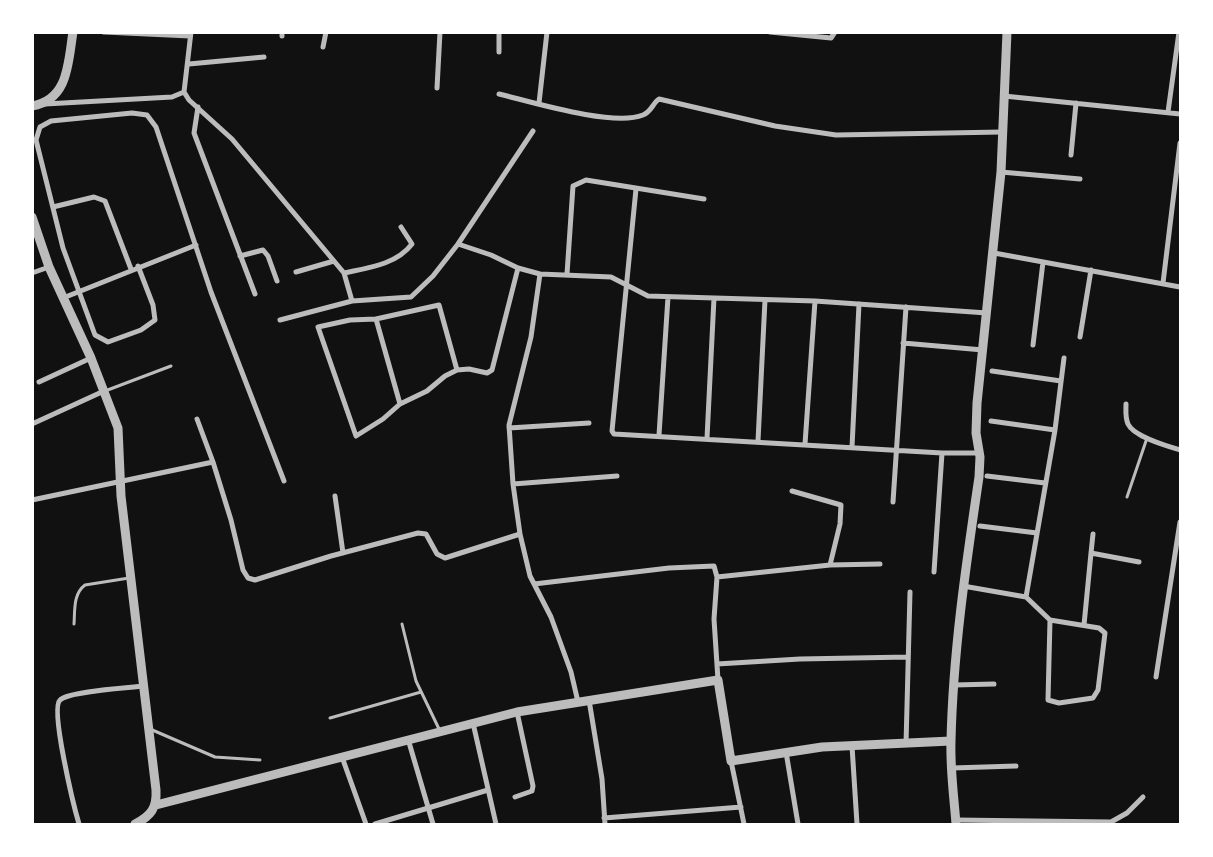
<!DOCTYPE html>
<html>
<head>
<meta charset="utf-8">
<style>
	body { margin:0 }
	#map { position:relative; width:1213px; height:857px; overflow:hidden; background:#111; font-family:Lora,serif }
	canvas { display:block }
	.frame { position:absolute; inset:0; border:34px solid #fff; pointer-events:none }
</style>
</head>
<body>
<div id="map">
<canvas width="1213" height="857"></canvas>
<div class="frame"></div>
</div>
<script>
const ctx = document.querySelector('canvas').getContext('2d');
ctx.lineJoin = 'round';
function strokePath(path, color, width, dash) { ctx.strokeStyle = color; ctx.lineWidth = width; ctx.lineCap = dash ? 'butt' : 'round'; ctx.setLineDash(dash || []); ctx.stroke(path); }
const service = new Path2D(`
	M105,391L171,366
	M1127,497L1147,438
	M74,624C75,610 73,594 85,585L129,578
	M402,624L416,681L440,731
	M330,718L421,692
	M150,729L215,757L260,760`);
const minor = new Path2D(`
	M104,32L190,36
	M770,32L831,38L835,32
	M282,36V32
	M323,47L326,32
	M499,52V32
	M189,64L264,57
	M437,88L440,32
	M184,92L189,100L232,139L344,273L352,301
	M184,92L191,32
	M499,94C532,102 613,127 643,115C651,112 653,103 659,99L775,126L836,135L1002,132
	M1004,96L1180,114
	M539,103L547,32
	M45,104L172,97L184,92
	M198,107L194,133L255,294
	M1168,112L1179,32
	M1071,155L1076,103
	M1001,172L1080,179
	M636,189L612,431L614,434L942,453H979
	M53,207L94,197L105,201L131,269
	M458,244L533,131
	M994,253L1180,287
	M240,256L263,250L268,256L277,281
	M138,266L153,305L155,320L141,330L108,342L95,335L63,248L36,140L40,127L51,121L132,113L147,115L156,127L211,292L284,481
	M296,272L334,261
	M32,273L49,267
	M344,273C367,268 396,265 412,244L401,227
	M540,274L531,337L509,425L513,484L520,534L530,576L551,617L571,672L578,702
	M567,274L573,186L586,180L704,199
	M1163,283L1180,143
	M63,298L196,245
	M376,319L400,404L427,391L445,376L457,370L469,369L487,373L492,370L518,268
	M280,320L352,301L411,297L433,276L458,244L491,255L518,268L540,274L611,277L648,296L815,301L987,313
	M1080,337L1091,270
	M903,343L983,350
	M1033,345L1043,262
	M992,371L1061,381
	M39,382L91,358
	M400,404L383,419L356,436L318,327L350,320L376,319L439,305L457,370
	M1126,404C1126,410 1125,417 1128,424C1134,437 1167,446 1180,450
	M197,419L213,462
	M991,421L1055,430
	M32,424L104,391
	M509,428L589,423
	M659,435L668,297
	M707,438L714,298
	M758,441L765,300
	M805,444L815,301
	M852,447L859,304
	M987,476L1045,483
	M513,484L617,476
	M792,491L841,505L840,524L830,565
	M335,496L343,553
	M32,500L213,462L231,520L243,570L248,578L255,580L331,556L418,533L426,534L437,554L445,558L520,534
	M893,502L906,307
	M980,526L1037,533
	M1091,553L1093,534
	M934,572L942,453
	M717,577L830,565L880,564
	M534,584L669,568L714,566L717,577L714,619L718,680
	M963,586L1026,597L1050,620L1048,700L1059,703L1093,698L1098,690L1105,633L1099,628L1050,620
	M1026,597L1055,430L1064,358
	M1084,625L1091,553L1139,562
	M717,664L800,659L908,657
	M1156,677L1180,522
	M954,685L994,684
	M589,700L602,779L605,824
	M473,723L496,824
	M408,739L433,824
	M906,744L910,592
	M852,746L857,824
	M786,752L798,824
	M342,757L366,824
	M731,761L744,824
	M952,768L1016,766
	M515,797L532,791L533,786L517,712
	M604,818L741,807
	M956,820L1111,822L1127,813L1143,797
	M79,824C74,807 50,709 60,700C69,691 129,688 144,686
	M375,824L488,790`);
const tertiary = new Path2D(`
	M32,106C69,100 68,62 73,32
	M32,217L49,267L91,358L118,428L121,496L156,790C157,808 151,816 135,824
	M156,805L517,712L718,680L731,761L822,747L951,741
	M956,824C954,797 950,769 951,741C953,652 966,565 979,477L980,457L976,433L977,403L1001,172L1007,32`);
strokePath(service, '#bcbcbc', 3);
strokePath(minor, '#bcbcbc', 5);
strokePath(tertiary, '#bcbcbc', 9);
</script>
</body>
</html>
